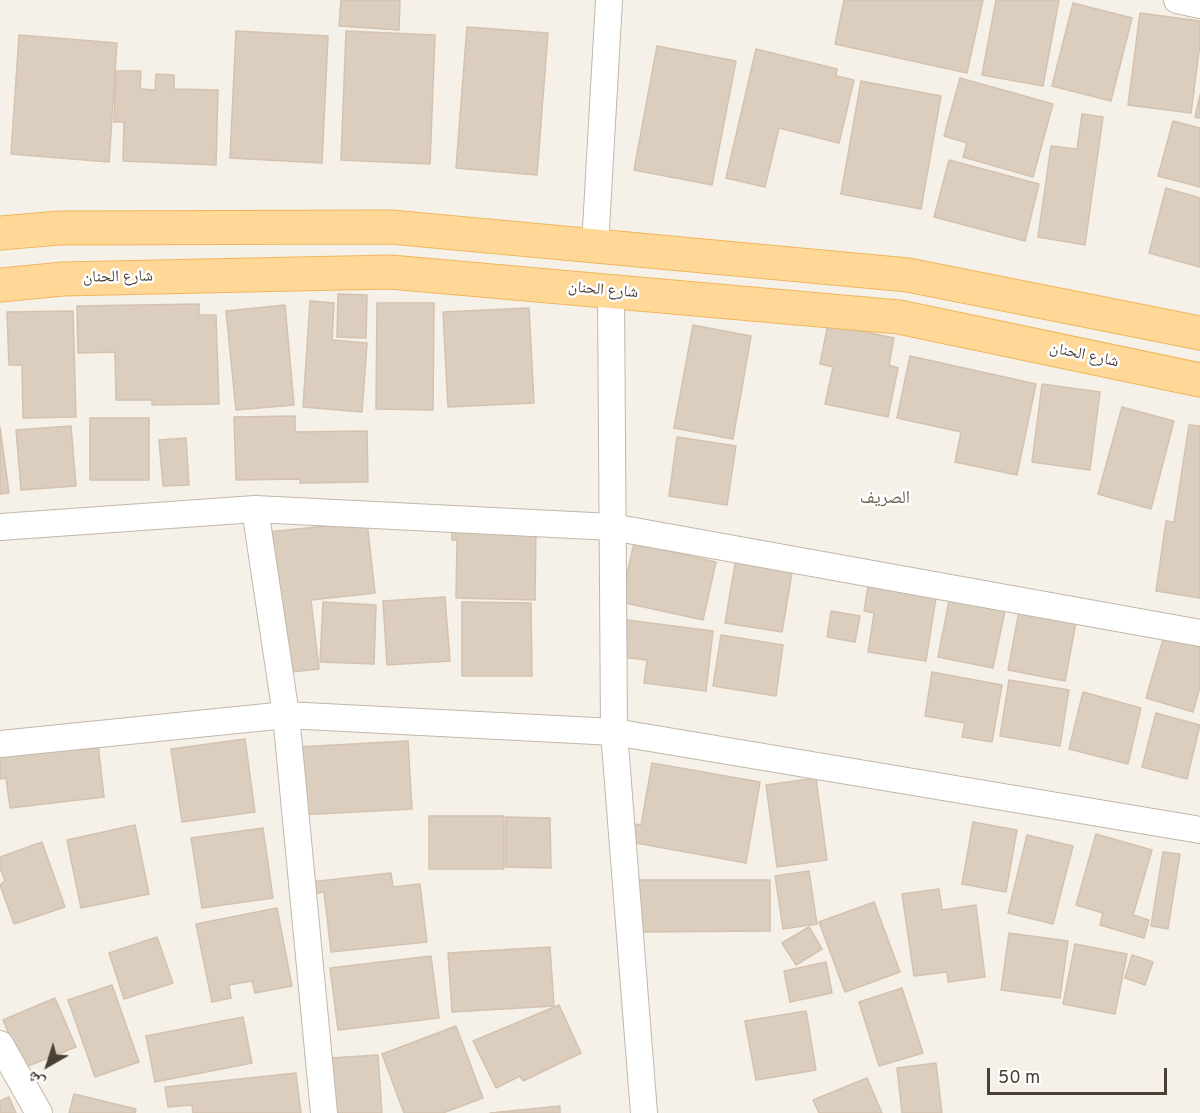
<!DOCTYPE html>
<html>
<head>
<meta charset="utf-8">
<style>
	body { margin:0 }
	#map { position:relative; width:1200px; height:1113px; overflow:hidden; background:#f5f0e8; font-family:Overpass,"Noto Naskh Arabic",sans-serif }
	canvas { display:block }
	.north { position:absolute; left:18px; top:1035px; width:60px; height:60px; -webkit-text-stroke:4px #fff; paint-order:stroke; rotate:219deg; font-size:16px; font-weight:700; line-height:24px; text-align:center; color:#4a4036 }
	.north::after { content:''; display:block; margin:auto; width:21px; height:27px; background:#4a4036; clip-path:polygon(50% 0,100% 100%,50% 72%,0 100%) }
	.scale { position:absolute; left:987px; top:1068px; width:180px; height:27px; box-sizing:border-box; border:3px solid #4a4036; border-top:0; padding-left:8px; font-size:18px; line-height:21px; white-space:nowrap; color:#4a4036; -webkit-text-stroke:4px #fff; paint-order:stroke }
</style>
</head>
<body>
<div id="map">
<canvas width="1200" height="1113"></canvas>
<div class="north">ش</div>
<div class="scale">50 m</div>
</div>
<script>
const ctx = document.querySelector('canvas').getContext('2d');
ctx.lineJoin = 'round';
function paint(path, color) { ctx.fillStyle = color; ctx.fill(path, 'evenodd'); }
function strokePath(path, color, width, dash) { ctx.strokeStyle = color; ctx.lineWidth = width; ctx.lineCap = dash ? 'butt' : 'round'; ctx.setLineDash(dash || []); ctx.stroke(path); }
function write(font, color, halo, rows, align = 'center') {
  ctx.font = font + ' Overpass,"Noto Naskh Arabic",sans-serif'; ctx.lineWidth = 5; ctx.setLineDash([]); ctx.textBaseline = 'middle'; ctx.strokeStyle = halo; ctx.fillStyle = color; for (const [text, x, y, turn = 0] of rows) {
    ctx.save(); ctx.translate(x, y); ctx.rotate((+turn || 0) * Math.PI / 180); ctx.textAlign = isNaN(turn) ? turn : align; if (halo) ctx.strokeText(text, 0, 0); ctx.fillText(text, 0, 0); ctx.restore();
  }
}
const building = new Path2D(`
	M341,0H400L399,30L339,26Z
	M844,0H983L967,73L835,44Z
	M996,0H1059L1043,86L982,75Z
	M1073,3L1132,18L1111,101L1052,86Z
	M1140,13L1200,21V44L1191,113L1128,105Z
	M467,27L548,33L537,175L456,168Z
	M236,31L328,36L322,163L230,158Z
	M346,31L435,35L430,164L341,160Z
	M19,35L117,43L109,162L11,154Z
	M657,46L736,61L712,185L634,170Z
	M756,49L837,69L836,76L854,80L839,143L779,128L765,187L726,178Z
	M116,71H141L140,89L155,90L156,74L174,75V89L218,90L216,165L123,161L124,122H114Z
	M960,78L1053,104L1033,177L963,157L967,143L944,136Z
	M861,81L941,96L921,209L841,194Z
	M1200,95V118L1195,117Z
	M1082,114L1103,117L1085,245L1038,237L1051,146L1077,149Z
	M1173,121L1200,128V187L1158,176Z
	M949,160L1039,184L1025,241L934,217Z
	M1166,188L1200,198V267L1149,253Z
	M338,294L367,295L366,338L337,337Z
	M310,301L334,303L332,340L367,343L362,412L303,407Z
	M377,303H434L433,410L376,409Z
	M199,304V315H216L219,404L152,405V400H116L115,352L78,353L77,306Z
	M285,305L294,405L236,410L226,311Z
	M529,308L534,403L448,407L443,312Z
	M73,311L76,417L23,418L22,365H9L7,312Z
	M828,324L894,338L889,365L898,368L888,417L825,404L833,367L820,364Z
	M693,325L751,336L733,439L674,428Z
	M910,356L1036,384L1017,475L955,462L961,432L897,418Z
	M1042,384L1100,392L1090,470L1032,462Z
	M1122,407L1174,421L1151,509L1098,494Z
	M295,416V432L367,431L368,482L300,483V479L236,480L234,417Z
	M90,418H149V480H90Z
	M1189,425L1200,426V598L1156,591L1166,521L1174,522Z
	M71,426L76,486L21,490L16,430Z
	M0,427L9,493L0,494Z
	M677,437L736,446L727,505L669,496Z
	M186,438L189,485L163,486L159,440Z
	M367,522L375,593L311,600L319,669L283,673L267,532Z
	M452,524L536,526L535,600L456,598L457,540H452Z
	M634,543L716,562L703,620L621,602Z
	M736,558L793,567L782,632L725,623Z
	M869,580L937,591L926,661L868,652L874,613L864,611Z
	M947,589L1007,601L993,668L938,657L949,601L945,600Z
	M445,597L450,661L387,665L383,601Z
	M323,602L376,605L374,664L320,662Z
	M462,602L531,603L532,676H462Z
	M1020,606L1077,617L1065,681L1008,670Z
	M831,611L860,616L855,642L827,637Z
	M627,620L713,631L706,691L644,683L647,660L622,657Z
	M721,635L783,645L776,696L713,686Z
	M1164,636L1200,647V687L1193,712L1146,698Z
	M932,672L1002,685L992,742L962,737L965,723L925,716Z
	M1009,680L1069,690L1060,746L1000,736Z
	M1083,692L1141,708L1128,764L1069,749Z
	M1156,713L1200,725L1187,779L1142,767Z
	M245,739L255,812L182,822L171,749Z
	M408,741L412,809L300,815L297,747Z
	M98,744L104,797L10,808L6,778L0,779V755Z
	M652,763L760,782L746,863L625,841L628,823L641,825Z
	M816,778L827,860L777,867L766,785Z
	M429,816H504V869H429Z
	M506,817L550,818L551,868L506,867Z
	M973,822L1017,830L1006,892L962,884Z
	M135,825L149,894L81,908L67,840Z
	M263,828L273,898L202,908L191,838Z
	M1096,834L1152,850L1133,915L1149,920L1144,938L1100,925L1103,913L1076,905Z
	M1027,835L1073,846L1053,924L1008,913Z
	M42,842L65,907L14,924L0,885L5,881L0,868V857Z
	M1163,852L1180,854L1168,929L1151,926Z
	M809,871L817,924L783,929L775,876Z
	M391,873L393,887L420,884L427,942L331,952L324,892L311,894L310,882Z
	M632,880H770V931L633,932Z
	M939,889L942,910L976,905L985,977L948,982L947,972L914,976L902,894Z
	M874,902L900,972L845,992L819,922Z
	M277,908L292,986L255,993L252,981L229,985L231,998L212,1002L196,924Z
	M809,927L822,949L796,965L782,943Z
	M1009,933L1068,941L1060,998L1001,990Z
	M157,937L173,983L124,999L109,953Z
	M1075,944L1127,954L1115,1014L1063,1004Z
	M550,947L554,1006L452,1012L448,953Z
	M1132,955L1153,962L1145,985L1125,978Z
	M431,956L439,1018L338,1030L330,968Z
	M826,962L832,993L790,1002L784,971Z
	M112,985L139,1062L95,1077L68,1000Z
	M902,988L923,1053L879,1066L859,1002Z
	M55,998L76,1047L23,1068L3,1020Z
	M559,1005L581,1053L523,1081L520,1076L496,1088L473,1041Z
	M806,1011L816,1070L756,1080L745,1021Z
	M243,1017L252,1063L155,1082L146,1036Z
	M456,1026L483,1098L443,1113H404L382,1054Z
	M378,1055L382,1113H334L331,1058Z
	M936,1063L942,1113H902L897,1068Z
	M296,1073L301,1113H193L192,1105L168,1107L165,1087Z
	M867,1078L882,1113H819L813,1100Z
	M74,1094L136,1109L135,1113H69Z
	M9,1097L16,1113H0V1101Z
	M560,1106V1113H490Z`);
const minor = new Path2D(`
	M1177,0L1200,5
	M595,246L609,0
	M611,292L614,732L644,1113
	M255,509L286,715L324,1113
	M0,527L255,509L612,527L1200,633
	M0,744L286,715L614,732L1200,830
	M0,1044L39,1113`);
const major = new Path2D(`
	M0,233L59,228L391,227L908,275L1200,333
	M0,285L63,279L390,272L899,317L1200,380`);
const streetNames = [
	["شارع الحنان",118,278,-1],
	["شارع الحنان",603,291,5],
	["شارع الحنان",1084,356,12]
];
const neighbourhoodNames = [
	["الصريف",885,499]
];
paint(building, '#dbcebf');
strokePath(building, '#d4c2af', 1.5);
strokePath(minor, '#c2b7a9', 28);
strokePath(major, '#efb65c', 35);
strokePath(minor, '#fff', 26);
strokePath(major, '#ffd897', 33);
write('16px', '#4a4036', '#fff', streetNames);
write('18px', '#6d5d4c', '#fff', neighbourhoodNames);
</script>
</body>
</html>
